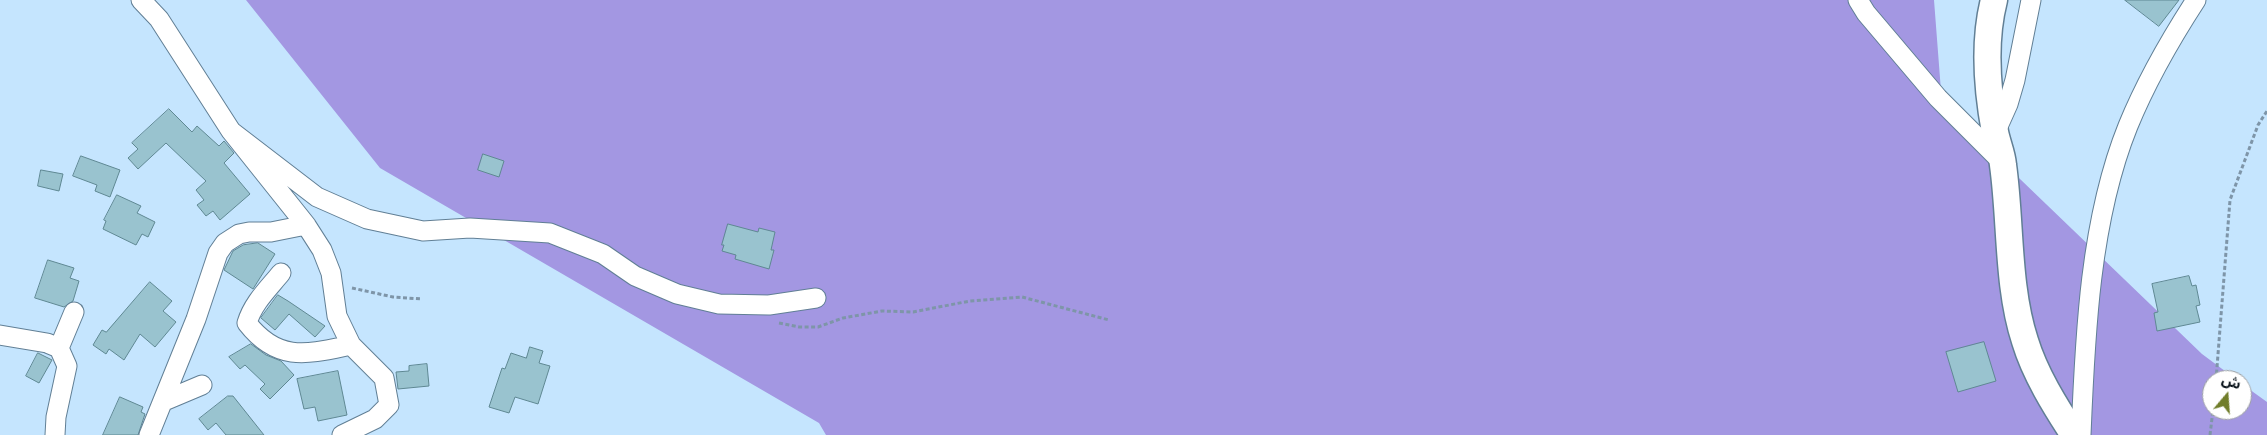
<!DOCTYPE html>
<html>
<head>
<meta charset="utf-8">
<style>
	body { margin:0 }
	#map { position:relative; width:2267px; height:435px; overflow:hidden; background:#c5e5fe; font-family:Barlow,"Noto Sans Arabic",sans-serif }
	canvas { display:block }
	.north { position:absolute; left:2202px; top:370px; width:50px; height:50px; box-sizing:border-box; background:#fff; border:1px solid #9b9fa2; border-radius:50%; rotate:18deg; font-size:14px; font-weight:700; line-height:20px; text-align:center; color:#050f17 }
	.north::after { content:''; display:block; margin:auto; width:18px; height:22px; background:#707d2a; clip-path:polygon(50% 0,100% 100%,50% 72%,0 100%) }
</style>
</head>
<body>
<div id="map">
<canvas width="2267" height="435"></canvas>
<div class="north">ش</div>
</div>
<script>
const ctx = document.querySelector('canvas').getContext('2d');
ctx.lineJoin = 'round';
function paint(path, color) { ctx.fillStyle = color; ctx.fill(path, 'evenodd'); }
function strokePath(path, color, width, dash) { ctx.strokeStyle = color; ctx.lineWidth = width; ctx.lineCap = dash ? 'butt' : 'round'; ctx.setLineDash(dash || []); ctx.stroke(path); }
const forest = new Path2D(`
	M246,0H1934L1942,104L2202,354L2237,380H2212V410H2242V384L2267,402V435H826L819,423L380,168Z`);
const building = new Path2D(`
	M2125,0H2179L2159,26Z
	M169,109L192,132L197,126L219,146L224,141L234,153L224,163L250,194L220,220L213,211L206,216L197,205L204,200L196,190L206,181L166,143L138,169L128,158L138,149L132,143Z
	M483,154L504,161L499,177L478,170Z
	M81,156L120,170L110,197L95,191L97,185L73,176Z
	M41,170L63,174L59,191L38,186Z
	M117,195L141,206L137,213L155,222L148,237L142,234L136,245L103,229L106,221L104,220Z
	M728,224L758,232L759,228L775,232L771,250H774L769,269L735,259L736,255L722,251L724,245H722Z
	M258,243L275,254L253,289L224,270L233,251L243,245Z
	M48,260L74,268L70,278L79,281L73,301L64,307L35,298Z
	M2189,276L2192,286L2196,285L2200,305L2196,306L2200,322L2157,331L2154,313L2158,312L2152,284Z
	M150,282L172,301L163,311L176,322L155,347L140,334L124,360L109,349L106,354L93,345L102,330L106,332Z
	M278,295L288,301L325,326L315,337L289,314L275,330L261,318Z
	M1984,342L1996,381L1958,392L1946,352Z
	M251,344L266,355L281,361L294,375L270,399L260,389L265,384L245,365L240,369L229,357Z
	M530,347L543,351L539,363L550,366L538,404L515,397L509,413L489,407L502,368L505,369L511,353L526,358Z
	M38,353L52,360L39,383L26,376Z
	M427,364L429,386L398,389L396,372L409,371V366Z
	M338,371L347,415L318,421L315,407L304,409L297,379Z
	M228,396H233L264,435H226L216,423L208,430L199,419Z
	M120,397L143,407L141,412L145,414L138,435H103Z`);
const path = new Path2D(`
	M352,288L393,297L422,299
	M779,323L799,327H818L843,318L882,311L913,312L970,301L1022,297L1109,320
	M2216,380L2230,200L2258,125L2267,111
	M2210,435L2213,410`);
const street = new Path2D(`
	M141,0L159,19L231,131L306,225L322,250L331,273L337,316L351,345L384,378L389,405L375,419L342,435
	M1858,0L1866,13L1938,98L2002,162
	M231,131L317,197L367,219L423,231L470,228L550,233L603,254L635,276L677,294L719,304L769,305L816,298
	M1995,133L2008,104L2015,80L2031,0
	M281,273C268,289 253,303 247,323C278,363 308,354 351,345
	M0,335L47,343L59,348L67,366L56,417L55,435
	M59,348L74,312
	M164,401L202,385
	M149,435L196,319L218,253L225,243L239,234L249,232H271L306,225
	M2081,435C2085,335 2090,220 2128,126C2146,82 2170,40 2196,0`);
const secondary = new Path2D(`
	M1994,0C1983,43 1987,89 1995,132C1997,143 2002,153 2003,165C2011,222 2007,286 2025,341C2035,374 2055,406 2074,435`);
paint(forest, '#a397e2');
paint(building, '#99c3cf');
strokePath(building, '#5f8893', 1);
strokePath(street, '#617f95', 21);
strokePath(secondary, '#617f95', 29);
strokePath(path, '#7e95a8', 3, [4, 2.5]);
strokePath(street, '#fff', 19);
strokePath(secondary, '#fff', 26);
</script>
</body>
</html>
